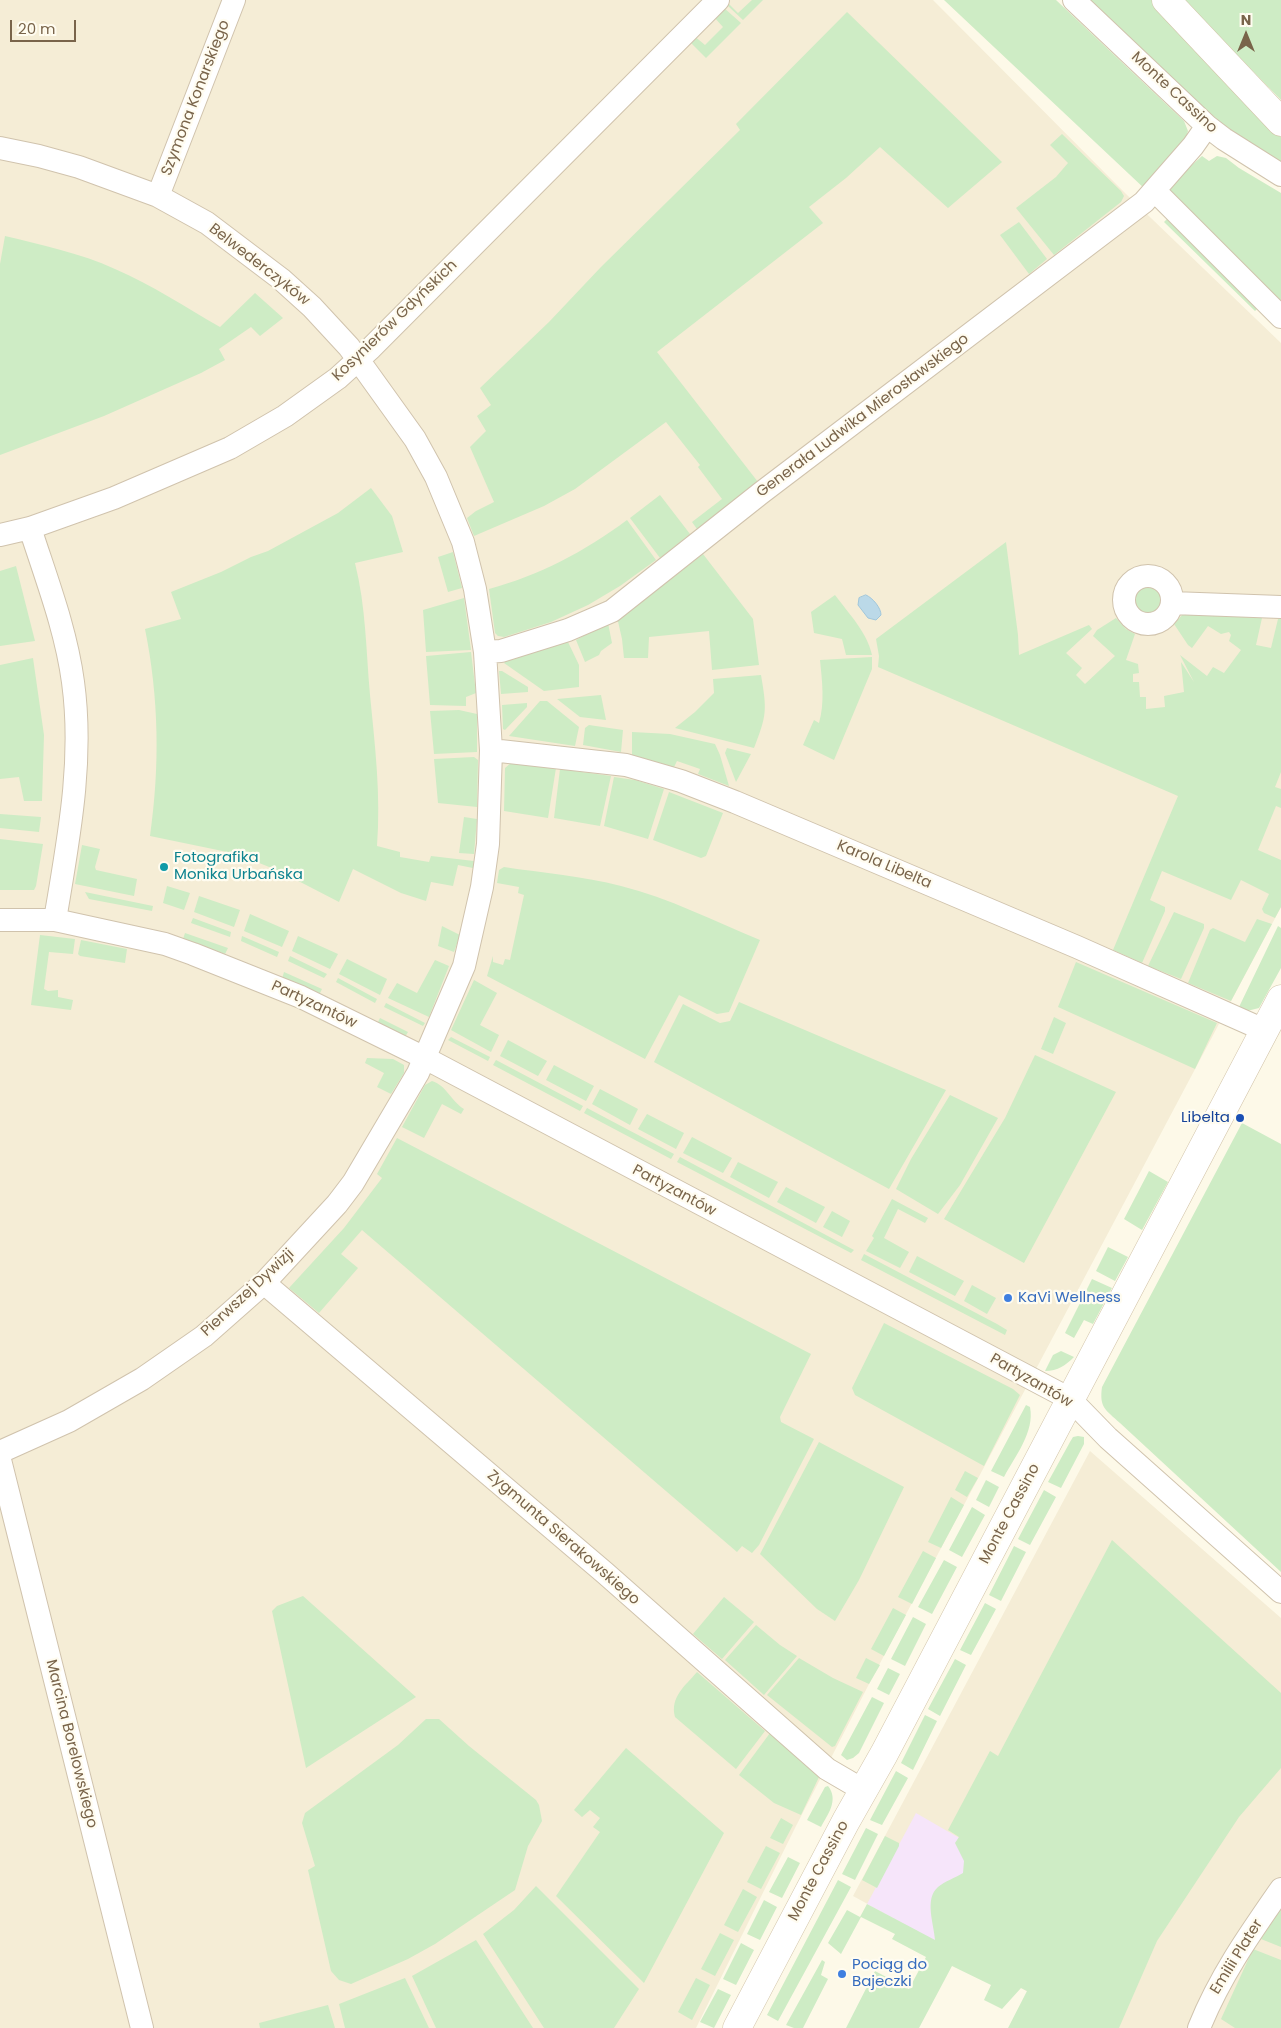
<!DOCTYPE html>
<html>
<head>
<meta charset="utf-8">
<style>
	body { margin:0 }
	#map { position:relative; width:1281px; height:2028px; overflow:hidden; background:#fdf9e8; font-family:Poppins,sans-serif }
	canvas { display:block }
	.north { position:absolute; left:1221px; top:10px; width:50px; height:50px; -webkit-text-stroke:4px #fffcf0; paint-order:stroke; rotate:0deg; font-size:14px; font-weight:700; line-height:20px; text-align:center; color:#79644a }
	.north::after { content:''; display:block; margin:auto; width:18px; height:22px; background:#79644a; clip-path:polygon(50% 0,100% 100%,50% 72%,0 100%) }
	.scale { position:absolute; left:10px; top:20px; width:66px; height:22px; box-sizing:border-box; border:2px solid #79644a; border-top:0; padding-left:6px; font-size:15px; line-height:18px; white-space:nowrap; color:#79644a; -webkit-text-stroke:4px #fffcf0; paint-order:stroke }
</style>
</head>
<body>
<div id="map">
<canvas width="1281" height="2028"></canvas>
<div class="north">N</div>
<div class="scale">20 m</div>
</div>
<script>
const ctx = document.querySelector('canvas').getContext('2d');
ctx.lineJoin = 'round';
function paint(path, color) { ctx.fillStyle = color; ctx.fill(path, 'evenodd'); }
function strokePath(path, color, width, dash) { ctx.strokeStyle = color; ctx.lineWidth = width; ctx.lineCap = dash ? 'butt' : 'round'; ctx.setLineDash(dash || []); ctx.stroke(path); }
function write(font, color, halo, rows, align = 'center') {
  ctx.font = font + ' Poppins,sans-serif'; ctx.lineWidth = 4.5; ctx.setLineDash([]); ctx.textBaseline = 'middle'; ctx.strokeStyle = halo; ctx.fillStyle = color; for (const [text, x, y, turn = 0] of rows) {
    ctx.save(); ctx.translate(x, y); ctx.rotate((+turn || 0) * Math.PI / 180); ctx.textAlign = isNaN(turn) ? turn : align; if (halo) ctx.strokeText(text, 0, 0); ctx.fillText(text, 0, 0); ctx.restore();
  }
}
const residential = new Path2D(`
	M0,0H933L1126,194L1281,343V907L869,1684L796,1826L696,2028H0Z
	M1090,1451L1281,1618V2028H1014L1030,1993L853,1896Z`);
const education = new Path2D(`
	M916,1813L1063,1898L1021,1988L867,1904Z`);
const green = new Path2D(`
	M752,0H763L743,20L728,6L729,4L738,13Z
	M944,0H1056L1184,121L1188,131L1185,141L1146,190Z
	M1085,0H1152L1281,137V166L1230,131Z
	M1183,0H1281V100L1189,6Z
	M724,8L741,23L706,58L688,40L693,35L705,45L723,27L714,17Z
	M847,12L1002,162L948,208L880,147L846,178L809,207L823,223L657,352L758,482L697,529L692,522L722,499L698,467L700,465L666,422L575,489L544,506L474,536L467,518L476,511L494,502L470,447L486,431L477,416L491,405L480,388L549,322L601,267L740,130L736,124Z
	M1062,134L1121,191L1124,196L1121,202L1054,255L1016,208L1056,177L1068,163L1050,145Z
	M1202,156L1209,161L1217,156L1226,158L1239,168L1281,193V301L1169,190L1171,184Z
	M1168,218L1260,306L1255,311L1164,222Z
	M1019,222L1047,259L1029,274L1000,235Z
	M5,236C42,245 80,253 115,269C152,285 185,307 220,327L255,293L283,318L260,336L251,327L219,349L225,360L201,373L104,416L0,455V264Z
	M371,488L392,516L403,552L355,563C366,607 366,650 370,695C375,746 381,795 377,846L400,852V857L429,862L431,856L474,861L473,868L458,865L453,886L431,882L426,901L401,893L353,869L339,902L279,871L237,854L150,836C160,766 159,698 145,629L181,619L171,592L221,572L251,557L268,551L338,513Z
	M660,495L690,534L660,558L630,518Z
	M627,520L656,560L620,586L588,605L551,622L504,637L498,636L495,633L489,589C540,575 584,552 627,520Z
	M1006,542L1018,635L1019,655L1089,625L1092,629L1066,653L1082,668L1076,675L1085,684L1115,656L1093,636L1097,630L1116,618L1126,629L1135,634L1126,660L1138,664L1139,673L1133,674V682H1139L1140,697H1146V709L1165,707L1164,696L1184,692L1181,662L1194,682L1180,655L1207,676L1213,667L1224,673L1241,650L1229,641L1231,635L1229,632L1221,634L1208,626L1192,648L1188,645L1174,624L1183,614L1262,618L1256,645L1271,648L1278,619H1281V772L1275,787L1281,789V808L1276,806L1258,850L1281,860V907L1275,918L1264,913L1262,909L1269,894L1241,880L1231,900L1162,871L1150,900L1165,907V911L1142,963L1113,950L1178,796L878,667L879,656L876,639Z
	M453,552L462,588L448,592L438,557Z
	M703,554L753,619L759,665L712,670L709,631L649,637L648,658H624L622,639L617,617L643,601Z
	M16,566L35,641L0,646V571Z
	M1132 600a16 16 0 1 1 32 0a16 16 0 1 1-32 0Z
	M835,595C849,614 867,632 872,655H846L842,639L814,633L811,612Z
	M464,598L471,650L426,652L423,610Z
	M608,623L612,643L601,651L599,655L585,662L576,640Z
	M568,642L579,665V687L544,691L504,663L506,661Z
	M471,652L476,693L466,697V706L430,705L426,656Z
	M872,657V669L834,760L803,745L814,720L819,723C825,703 822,680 820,660Z
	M33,658L44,735L42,801H24L19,777L0,779V665Z
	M499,671H502L528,687V692L501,694Z
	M761,675C767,710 767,715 754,748L675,728L695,712L714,693L713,679Z
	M601,695L606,720L580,717L557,699Z
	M540,701H547L579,727L575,746L509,736Z
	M527,703V707L505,730L503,729L502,705Z
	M459,710L477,714V752L434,754L430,711Z
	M589,725L623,730L621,752L583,745L585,728Z
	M632,732L670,734L715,744L720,755L729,786L698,774L700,769L677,761L674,767L632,755Z
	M727,748L751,754L736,782L725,753Z
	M474,757L478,760L477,807L438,803L434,759Z
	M511,763L556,768L548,818L504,811L505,768Z
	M560,769L611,776L600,826L554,818Z
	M614,777L635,780L664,789L648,839L604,826Z
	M669,792L723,813L706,856L701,858L653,840Z
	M0,814L41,817L39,832L0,828Z
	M464,817L477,819L474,854L459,853Z
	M0,839L43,844L36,886L34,890H0Z
	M82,845L100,849L95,867L96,870L137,879L134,896L75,884Z
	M504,867C543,873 583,876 621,886C669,898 714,921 760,940L729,1012L717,1014L679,995L645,1059L487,976L493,956V962L503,965L505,959L510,960L524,895L518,893L519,887L497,883L499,870Z
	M167,886L190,893L184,910L163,903Z
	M85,892L153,906L152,911L89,899Z
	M199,896L240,910L234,927L194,912Z
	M1174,912L1204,924V928L1181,979L1148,966Z
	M250,914L289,931L282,947L244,931Z
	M193,918L231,932L230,937L191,923Z
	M1257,919L1272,924L1231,1001L1188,983L1210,930L1213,928L1245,942Z
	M442,926L460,935L454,952L438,946Z
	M1278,926L1281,928V968L1259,1008L1247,1011L1239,1007Z
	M185,933L228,948L225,954L183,939Z
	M40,935L75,939L73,954L49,952L44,989L48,991L58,990V997L73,1000L71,1010L31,1005Z
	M242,936L279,952L277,957L241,941Z
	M298,936L338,954L330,969L292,951Z
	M81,940L127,949L125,963L80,956L78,954Z
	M290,956L327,974L324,978L288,961Z
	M347,959L387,979L380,995L339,974Z
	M435,960L449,966L429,1017L388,998L397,983L417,993Z
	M1076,962L1217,1023L1195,1069L1058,1007Z
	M284,972L322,989L319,995L282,979Z
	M338,978L377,999L375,1003L336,982Z
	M474,980L497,993L480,1025L499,1035L491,1052L451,1030Z
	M739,1002L946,1090L889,1189L654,1062L683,1004L720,1023L730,1021Z
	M386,1003L425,1023L423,1026L384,1007Z
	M1054,1017L1066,1023L1053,1054L1041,1049Z
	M380,1018L408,1032L405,1037L377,1024Z
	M451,1037L490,1057L488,1061L448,1040Z
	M508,1040L547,1061L538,1076L500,1056Z
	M1035,1055L1116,1092L1024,1263L944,1219L1005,1118Z
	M367,1058L393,1059L404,1065V1073L391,1094L377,1087L384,1073L365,1063Z
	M496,1060L583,1106L580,1111L493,1065Z
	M554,1065L594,1086L586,1101L546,1080Z
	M432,1081C447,1086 451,1101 464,1109L461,1114L442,1104L424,1138L402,1127L425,1085Z
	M600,1089L638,1109L630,1125L592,1104Z
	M950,1095L998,1118L960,1185L938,1214L896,1189L911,1159Z
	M587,1108L674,1154L671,1159L584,1113Z
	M647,1114L684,1133L676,1149L638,1129Z
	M1242,1123L1281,1144V1572L1120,1423C1106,1410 1099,1408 1102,1387Z
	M692,1137L732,1158L723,1173L683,1153Z
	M397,1138L811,1354L780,1417L781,1422L814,1439L759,1545L752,1553L742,1546L737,1552L362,1230L341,1254L358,1268L319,1313L289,1288L344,1228L382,1178L377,1174Z
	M680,1157L854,1250L851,1253L677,1162Z
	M738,1162L778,1182L769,1198L730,1177Z
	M1149,1171L1168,1182L1142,1230L1124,1219Z
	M786,1187L825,1207L816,1223L777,1202Z
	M892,1199L928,1218L925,1223L898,1209L884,1238L909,1252L900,1268L866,1251L874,1238L872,1236Z
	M832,1211L850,1221L842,1237L823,1227Z
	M1108,1247L1128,1257L1115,1281L1096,1271Z
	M864,1254L997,1324L1007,1330L1005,1335L861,1260Z
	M917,1256L964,1281L955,1296L909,1272Z
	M1092,1279L1112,1288L1093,1324L1084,1320L1074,1338L1065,1333Z
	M972,1285L996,1298L987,1314L964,1301Z
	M884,1323L1013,1389L1020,1395L984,1466L855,1395L852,1388Z
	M1061,1351L1074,1357C1066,1365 1058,1371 1045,1371L1053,1355Z
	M1026,1405L1030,1407C1035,1432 1015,1456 1004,1477L991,1471Z
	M1078,1436L1084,1437V1444L1061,1488L1048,1482L1070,1442L1073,1437Z
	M819,1442L904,1487L859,1580L835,1621L817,1609L760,1554Z
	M965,1471L978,1478L967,1497L955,1490Z
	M986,1480L999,1487L989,1507L976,1500Z
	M1044,1490L1056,1497L1030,1545L1018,1539Z
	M951,1497L964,1505L941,1548L928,1542Z
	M972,1507L985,1515L962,1557L949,1550Z
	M1112,1540L1281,1693V1768L1239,1817L1157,1941L1119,2028H1008L1027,1991L1021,1988L1002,2009L984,2000L991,1985L952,1966L919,2028H846L875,1971L909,1989L926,1957L892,1939L895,1934L861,1917L841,1954L828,1943L847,1910L860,1917L867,1904L935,1940C934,1924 924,1899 938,1887C945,1881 955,1878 963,1873L964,1861L955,1843L959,1837L948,1830L990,1751L998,1756Z
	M1014,1546L1026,1552L1001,1601L989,1595Z
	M923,1551L936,1558L912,1604L898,1597Z
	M944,1560L957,1567L932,1614L918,1607Z
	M303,1596L416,1697L306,1768L272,1611L277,1606Z
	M724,1597L754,1622L722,1659L693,1634Z
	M985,1603L996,1609L971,1655L960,1650Z
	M893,1608L906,1615L884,1656L871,1649Z
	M913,1617L926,1624L905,1666L891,1659Z
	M756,1625L780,1645L797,1656L764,1695L725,1660Z
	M799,1658L833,1678L863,1692L835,1746L832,1747L767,1695Z
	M866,1658L880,1665L869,1684L856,1678Z
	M955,1659L966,1665L940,1716L928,1709Z
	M888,1668L900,1674L889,1695L877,1689Z
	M697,1672L765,1731L736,1769L675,1717C670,1697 685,1686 697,1672Z
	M872,1697L884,1703L859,1753L853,1758L847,1760L841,1755Z
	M925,1715L937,1721L913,1770L901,1763Z
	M426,1719H439L469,1746L536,1800L539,1805L542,1821L528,1846L515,1890L435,1944L408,1959L351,1984L339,1980L331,1971L308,1870L315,1866L302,1823L305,1813L398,1745Z
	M770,1733L815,1770L819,1777L801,1815L774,1803L739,1775Z
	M626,1748L724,1833L644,1983L556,1896L600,1832L593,1827L600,1818L590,1810L582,1817L574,1810Z
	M896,1771L908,1778L882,1825L870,1820Z
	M828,1786C839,1800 828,1814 821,1827L807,1820L825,1787Z
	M781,1818L793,1825L783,1844L770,1838Z
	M866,1828L878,1834L855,1880L842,1874Z
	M885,1836L899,1843V1846L877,1888L862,1880Z
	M766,1846L780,1853L761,1889L747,1882Z
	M788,1857L800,1863L782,1898L769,1892Z
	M838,1880L851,1887L778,2021L767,2015Z
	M536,1886L639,1989L614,2028H544L483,1934L514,1910Z
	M743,1889L757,1897L738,1932L724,1925Z
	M764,1900L777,1907L760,1940L747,1934Z
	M1281,1909V1947L1261,1939Z
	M720,1933L734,1940L715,1976L701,1969Z
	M476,1940L533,2028H436L412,1976Z
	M741,1943L754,1950L736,1985L723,1979Z
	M1253,1949L1281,1960V2028H1235L1221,2019Z
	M822,1960L825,1962L821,1975L828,1979L803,2028H794L786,2025Z
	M405,1978L429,2028H345L339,2004Z
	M696,1978L710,1985L692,2020L678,2012Z
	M718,1989L731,1995L714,2028L700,2022Z
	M328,2005L335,2028H260L259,2023Z`);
const water = new Path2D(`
	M866,595C873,598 881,608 881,615L876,620L868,618L858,605L859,598Z`);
const street = new Path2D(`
	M1074,0L1207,126L1224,139L1281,175
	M0,148L39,156L79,167L158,196L207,223L281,279L312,307L349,347L415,439L436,477L463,542L475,589L485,652L491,750L488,844L482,887L464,966L418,1073L353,1183L337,1204L264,1283L204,1336L142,1379L69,1421L0,1452
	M1155,191L1281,317
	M158,196L234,0
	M30,528C46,578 66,629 73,682C84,762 68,841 55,920
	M0,535L30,528L114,498L230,448L285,416L338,378L371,348L718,0
	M1124 600a24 24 0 1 1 48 0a24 24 0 1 1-48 0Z
	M1172,603L1281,607
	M485,652L501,651L568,630L612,611L761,493L1144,202L1193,146L1207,126
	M491,750L626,765L681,781L735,802L1077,947L1264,1030
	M0,920H55L165,944L193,954L301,997L425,1058L1070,1399L1108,1438L1281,1592
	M264,1283L605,1573L827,1769L863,1790
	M0,1460L142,2028
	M1199,2028C1220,1976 1249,1935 1281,1889`);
const secondary = new Path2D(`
	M1166,0L1281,122
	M737,2028L846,1821L884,1754L1281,999`);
const markers = [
	[164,867,5,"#0f9aa8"],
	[1240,1118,5,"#1a4fb4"],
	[1008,1298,5,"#3f7fe0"],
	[842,1974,5,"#3f7fe0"]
];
const streetNames = [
	["Monte Cassino",1174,93,43],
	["Szymona Konarskiego",196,98,-69],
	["Belwederczyków",259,265,38],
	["Kosynierów Gdyńskich",395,321,-44],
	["Generała Ludwika Mierosławskiego",863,416,-37],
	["Karola Libelta",884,865,23],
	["Partyzantów",314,1005,25],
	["Partyzantów",674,1191,28],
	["Pierwszej Dywizji",248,1293,-43],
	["Partyzantów",1031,1381,30],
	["Monte Cassino",1010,1514,-62],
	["Zygmunta Sierakowskiego",563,1538,41],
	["Marcina Borelowskiego",71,1744,76],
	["Monte Cassino",819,1871,-62],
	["Emilii Plater",1237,1957,-58]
];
const cultureNames = [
	["Fotografika",174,858],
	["Monika Urbańska",174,875]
];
const transitNames = [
	["Libelta",1230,1118]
];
const shopNames = [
	["KaVi Wellness",1018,1298],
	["Pociąg do",852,1965],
	["Bajeczki",852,1982]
];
paint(residential, '#f5edd6');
paint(education, '#f6e5fa');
paint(green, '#ceecc5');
paint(water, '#bbd9e8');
strokePath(water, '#a1c7db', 1);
strokePath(street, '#d0c3ad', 24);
strokePath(secondary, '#d3c5aa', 29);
strokePath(street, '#fff', 22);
strokePath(secondary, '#fff', 28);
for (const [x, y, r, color] of markers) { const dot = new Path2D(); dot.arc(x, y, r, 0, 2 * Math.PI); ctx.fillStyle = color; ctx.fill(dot); strokePath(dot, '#fffcf0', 2); }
write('15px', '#79644a', '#fffcf0', streetNames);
write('15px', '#0d838f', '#fffcf0', cultureNames, 'left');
write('15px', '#164399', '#fffcf0', transitNames, 'right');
write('15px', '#366cbe', '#fffcf0', shopNames, 'left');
</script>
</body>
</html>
